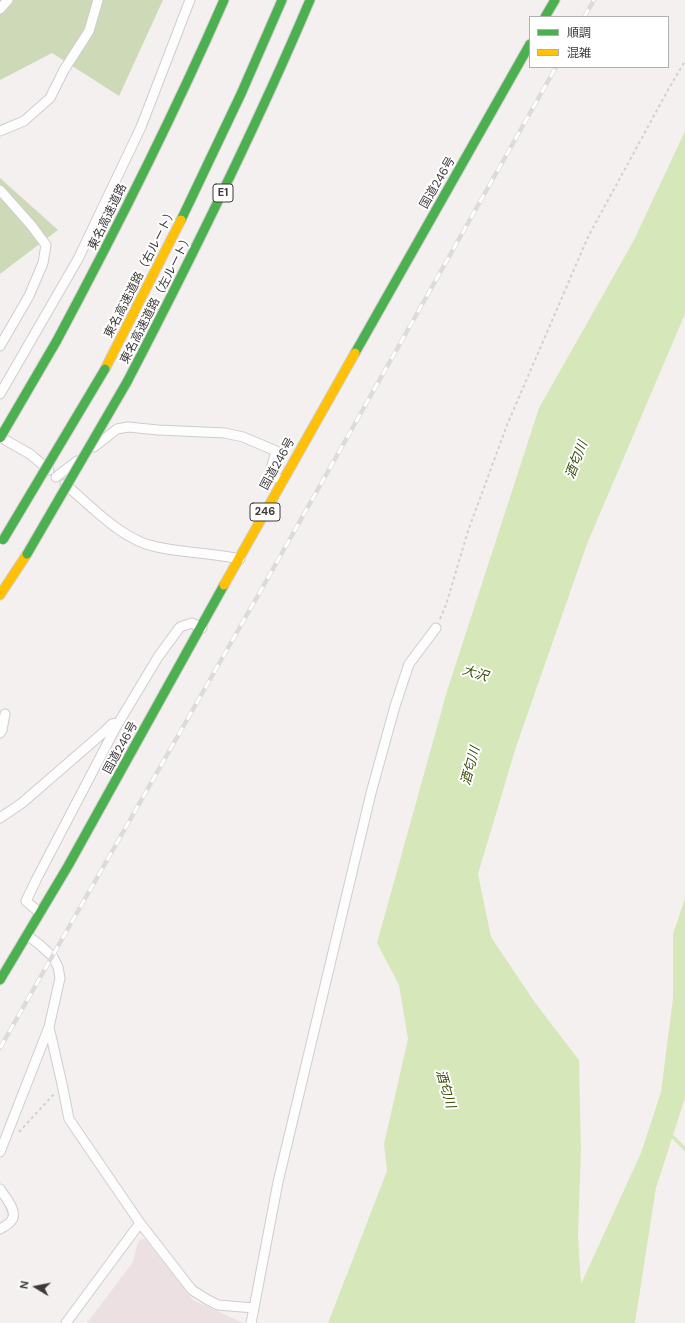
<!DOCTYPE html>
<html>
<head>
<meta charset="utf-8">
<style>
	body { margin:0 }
	#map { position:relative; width:685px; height:1323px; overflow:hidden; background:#f5f0f0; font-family:"DM Sans","Noto Sans JP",sans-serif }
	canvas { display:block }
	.legend { position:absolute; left:529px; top:16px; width:140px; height:52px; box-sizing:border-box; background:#fff; border:1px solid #b1b0b0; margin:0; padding:5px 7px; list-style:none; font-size:12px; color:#3d393a }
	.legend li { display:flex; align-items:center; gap:8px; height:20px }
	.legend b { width:20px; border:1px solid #b1b0b0 }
	.north { position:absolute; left:16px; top:1267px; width:40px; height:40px; -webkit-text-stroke:3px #fff; paint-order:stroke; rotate:280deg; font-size:11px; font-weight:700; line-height:16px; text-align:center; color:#3d393a }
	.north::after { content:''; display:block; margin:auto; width:14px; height:18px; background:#3d393a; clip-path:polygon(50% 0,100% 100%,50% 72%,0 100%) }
</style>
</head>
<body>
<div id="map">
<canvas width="685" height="1323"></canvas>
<ul class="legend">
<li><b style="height:5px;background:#4caf50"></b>順調</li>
<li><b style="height:5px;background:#ffc107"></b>混雑</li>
</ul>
<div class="north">N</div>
</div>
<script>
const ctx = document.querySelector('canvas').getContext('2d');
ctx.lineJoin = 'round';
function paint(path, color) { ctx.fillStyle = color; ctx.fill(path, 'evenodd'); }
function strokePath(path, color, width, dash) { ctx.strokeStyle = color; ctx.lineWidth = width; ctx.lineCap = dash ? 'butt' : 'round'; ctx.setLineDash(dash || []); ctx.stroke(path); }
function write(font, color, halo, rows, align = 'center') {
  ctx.font = font + ' "DM Sans","Noto Sans JP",sans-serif'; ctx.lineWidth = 4; ctx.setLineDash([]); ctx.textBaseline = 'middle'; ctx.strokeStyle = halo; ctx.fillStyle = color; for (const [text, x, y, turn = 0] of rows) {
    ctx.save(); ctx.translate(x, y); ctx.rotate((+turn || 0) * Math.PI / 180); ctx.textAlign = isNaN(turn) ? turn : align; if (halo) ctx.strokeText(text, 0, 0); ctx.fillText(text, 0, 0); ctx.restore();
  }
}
const built = new Path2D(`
	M141,1239H145L193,1300L243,1323H87L133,1262L138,1242Z`);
const forest = new Path2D(`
	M0,0H163L119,96L52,53L0,80Z
	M0,178L58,230L0,274Z`);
const water = new Path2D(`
	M685,131V314L587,544L516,747L478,874L491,937L536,1004L579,1060L581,1151L578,1235L581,1284L641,1153L661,1092L673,998V934L685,898V1098L656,1188L635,1323H328L387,1171L384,1144L408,1039L399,985L377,943L447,691L539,408L634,240Z`);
const stream = new Path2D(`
	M670,1134L685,1149`);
const path = new Path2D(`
	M440,619L446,605L468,531L507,425L588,237L669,88L685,61
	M19,1132L54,1094`);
const street = new Path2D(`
	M0,9L8,0
	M0,131L24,121L50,98L64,70L89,31L98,0
	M0,190L31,225L46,245L43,263L29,296L0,346
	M0,394L78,259L141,127L190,0
	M0,437L30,454L49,470
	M94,447L117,429L128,427L158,430L225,433L243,437L276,451L270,473L282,481
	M56,477L77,461
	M65,484C91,506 123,541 157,547C185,553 213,553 240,559
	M0,733L2,730L5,714
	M0,818L22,803L104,732L112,724L118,723
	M40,913L26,901L36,880L116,727L158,657L180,627L192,623L202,628
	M49,1027L62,1084L69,1119L140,1223L192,1290L208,1300L218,1305L254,1308L278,1182L371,793L395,706L409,664L436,628
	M0,1152L49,1027L60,978L58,967L53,957L40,945L27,935
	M0,1189C5,1197 19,1212 11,1221C8,1225 3,1227 0,1229
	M66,1323L140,1223
	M251,1323L254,1308`);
const fast = new Path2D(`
	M545,17L555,0
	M181,220L241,94L282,0
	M56,342C116,230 173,117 224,0
	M355,353L530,44
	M127,382C192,257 255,130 310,0
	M0,980L68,866L224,585`);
const slow = new Path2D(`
	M105,369L181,220
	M224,585L355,353
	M0,595L27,554`);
const rail = new Path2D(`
	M584,17L594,0
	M0,1048L269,576L556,67`);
const fastBridge = new Path2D(`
	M0,438L56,342
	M3,540L105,369
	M27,554L127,382`);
const shields = [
	[223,193,20],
	[265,512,30]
];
const shieldNames = [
	["E1",223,193],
	["246",265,512]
];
const streetNames = [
	["国道246号",438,183,-60],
	["東名高速道路",108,217,-64],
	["東名高速道路（右ルート）",141,273,-63],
	["東名高速道路（左ルート）",157,299,-63],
	["国道246号",278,464,-61],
	["国道246号",121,748,-61]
];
const waterNames = [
	["酒匂川",577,460,-69],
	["大沢",475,674,17],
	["酒匂川",471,766,-75],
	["酒匂川",445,1089,74]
];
paint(built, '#ece0e2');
paint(forest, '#cdd9b7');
paint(water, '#d6e8ba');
strokePath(stream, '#d6e8ba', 3.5);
strokePath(street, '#d0cccd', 11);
strokePath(fast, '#d0cece', 11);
strokePath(slow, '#d0cece', 11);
strokePath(path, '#d1d0d0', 2, [3, 3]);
strokePath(street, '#fefdfd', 9);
strokePath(fast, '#4caf50', 9);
strokePath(slow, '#ffc107', 9);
strokePath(rail, '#dcdbdb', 4.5);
strokePath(rail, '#fff', 3, [9]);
strokePath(fastBridge, '#d0cece', 11, []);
strokePath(fastBridge, '#4caf50', 9);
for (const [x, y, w] of shields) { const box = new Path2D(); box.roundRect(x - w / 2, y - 9, w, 18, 3); ctx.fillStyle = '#fff'; ctx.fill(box); strokePath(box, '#3d393a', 1); }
write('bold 11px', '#3d393a', null, shieldNames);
write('12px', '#3d393a', '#fff', streetNames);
write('italic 13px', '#384e07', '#fff', waterNames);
</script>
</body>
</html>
